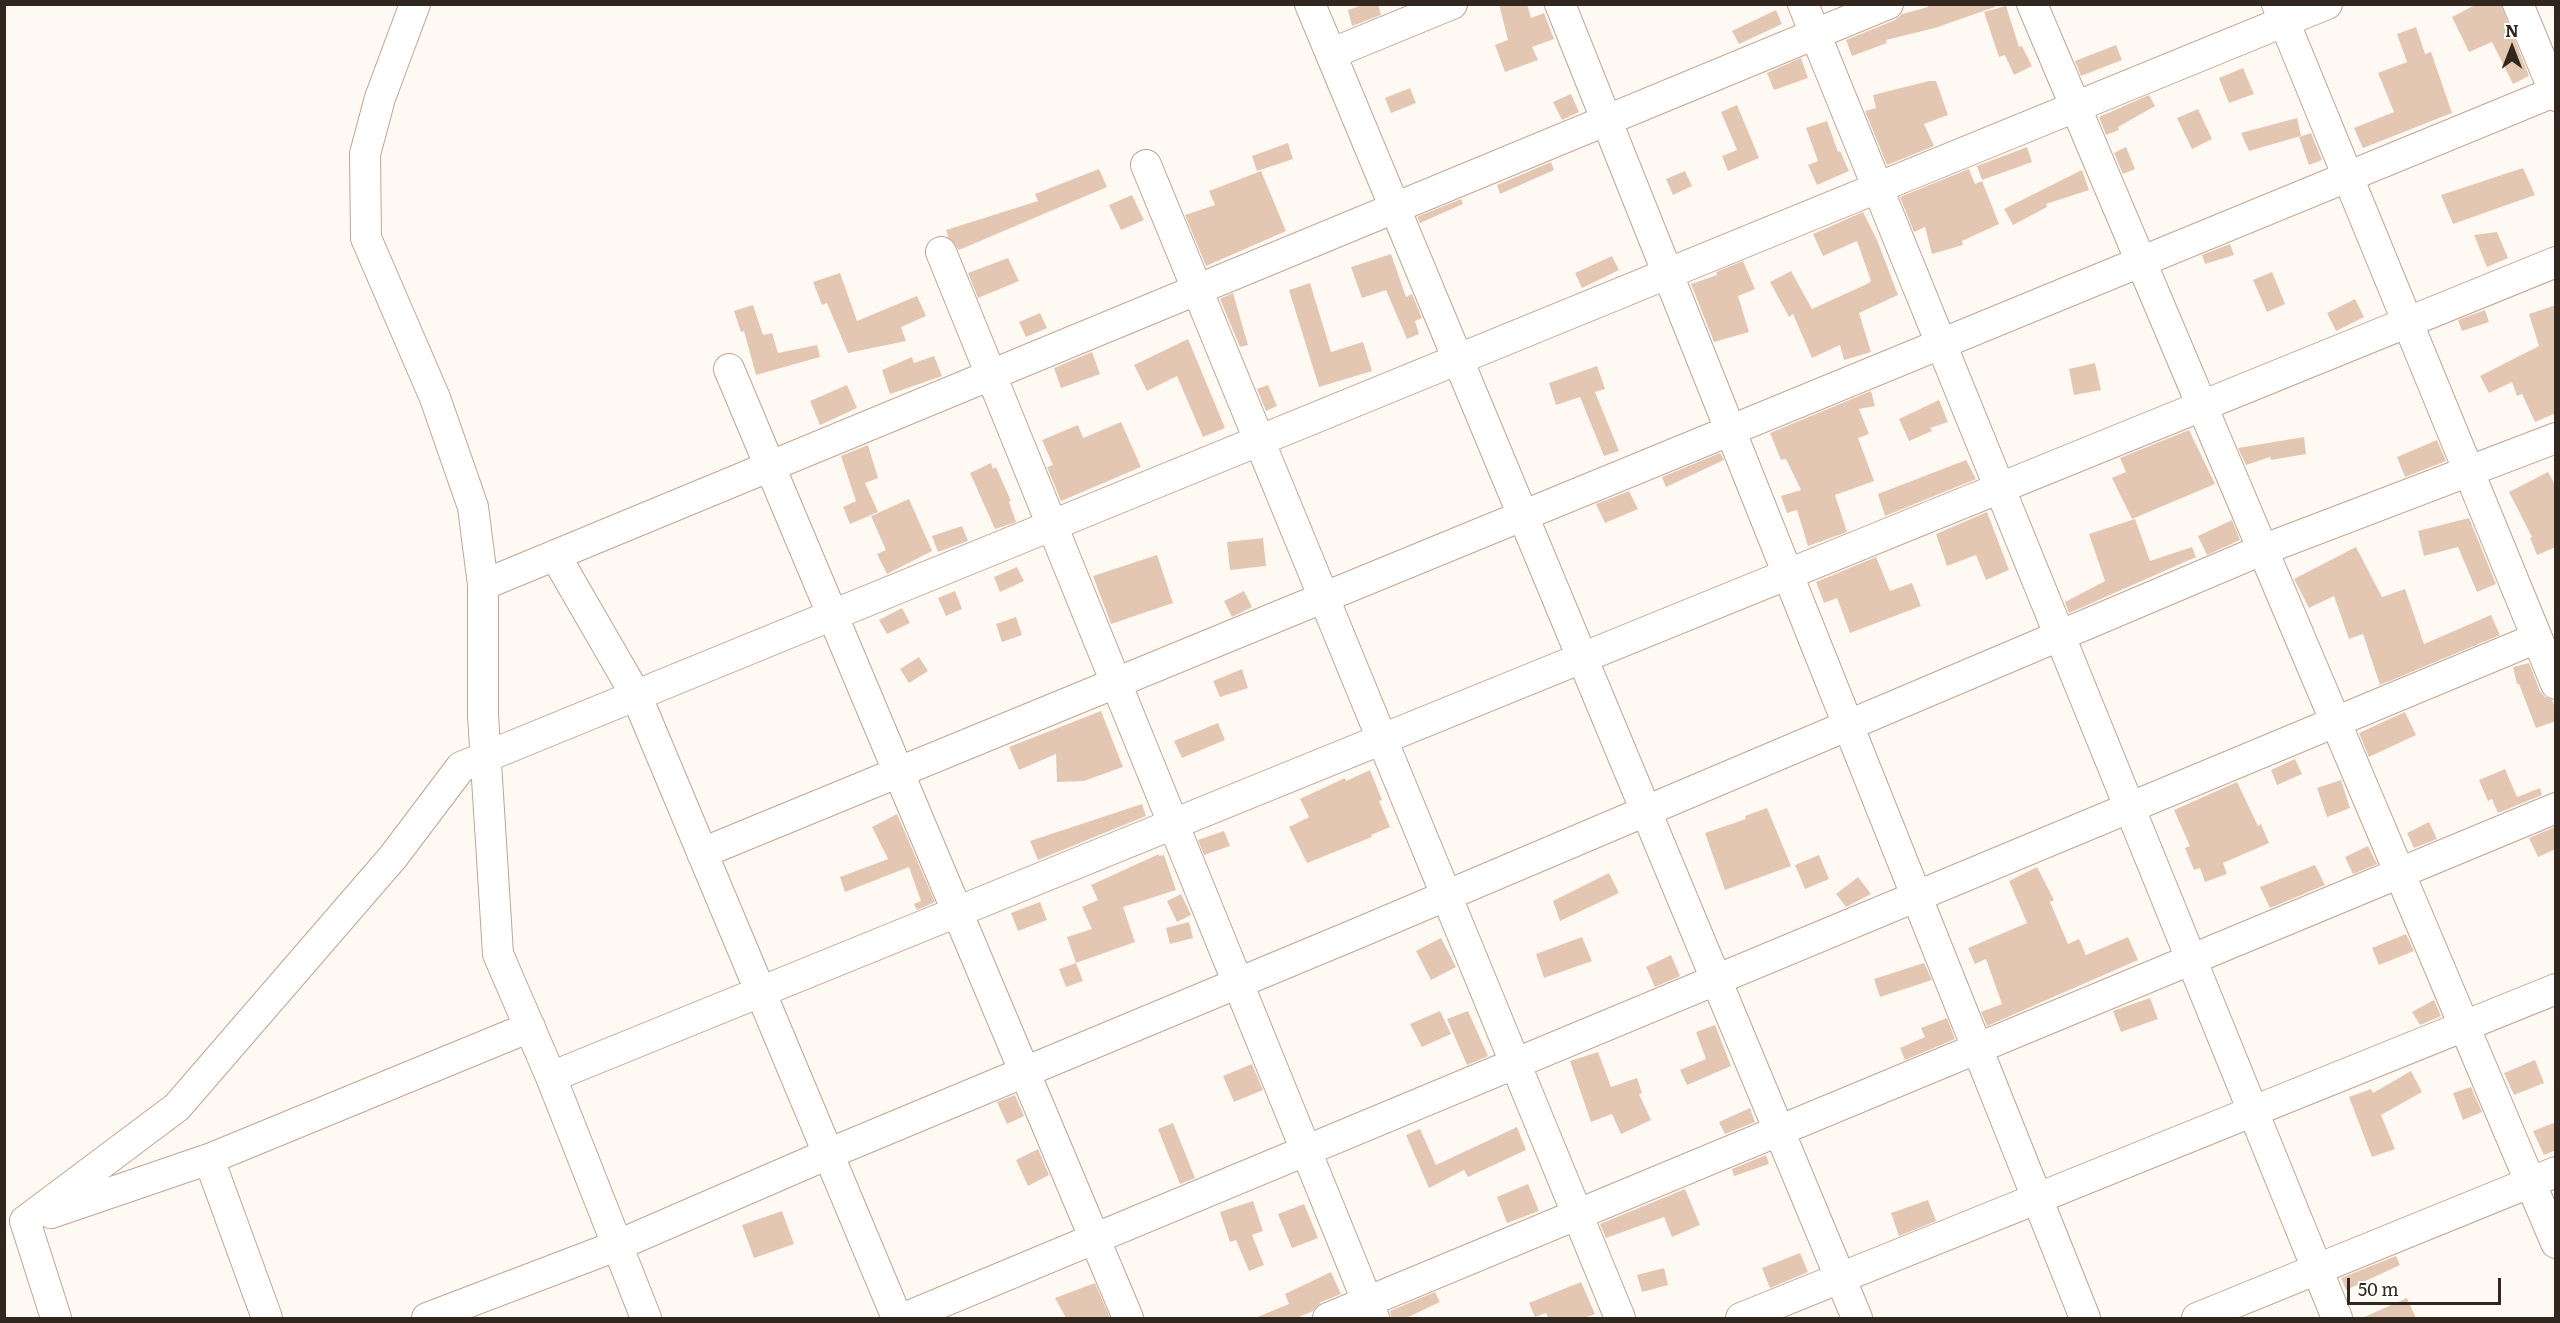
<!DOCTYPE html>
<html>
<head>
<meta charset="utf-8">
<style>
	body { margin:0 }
	#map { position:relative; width:2560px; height:1323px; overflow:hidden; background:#fff9f4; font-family:Literata,serif }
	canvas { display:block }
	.frame { position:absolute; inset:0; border:6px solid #32271e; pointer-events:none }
	.north { position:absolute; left:2482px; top:18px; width:60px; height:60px; -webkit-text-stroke:4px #fff; paint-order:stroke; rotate:0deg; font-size:16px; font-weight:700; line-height:24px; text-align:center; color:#32271e }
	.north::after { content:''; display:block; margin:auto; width:21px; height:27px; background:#32271e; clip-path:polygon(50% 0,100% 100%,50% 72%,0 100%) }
	.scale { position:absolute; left:2347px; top:1278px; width:154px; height:27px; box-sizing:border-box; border:3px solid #32271e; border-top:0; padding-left:8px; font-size:18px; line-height:21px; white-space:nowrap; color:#32271e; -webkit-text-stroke:4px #fff; paint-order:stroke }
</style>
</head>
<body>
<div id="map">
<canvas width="2560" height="1323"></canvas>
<div class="frame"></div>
<div class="north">N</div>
<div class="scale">50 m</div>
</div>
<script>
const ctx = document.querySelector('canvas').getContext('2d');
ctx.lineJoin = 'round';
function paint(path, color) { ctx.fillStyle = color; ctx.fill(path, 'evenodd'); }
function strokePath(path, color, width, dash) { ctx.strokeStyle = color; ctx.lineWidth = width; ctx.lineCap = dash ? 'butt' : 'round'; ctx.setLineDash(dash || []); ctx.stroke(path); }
const building = new Path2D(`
	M1366,4H1378L1381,15L1352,26L1348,10Z
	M1499,4H1527L1531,18L1544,13L1554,39L1532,47L1538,60L1505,72L1495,45L1508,40Z
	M1927,4H1994L1995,7L1935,28L1886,40L1887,43L1852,56L1846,40L1895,20L1902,14L1928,7Z
	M2477,4H2501L2529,76L2513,84L2492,42L2469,52L2452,17Z
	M2006,6L2019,47L2022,46L2032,66L2014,75L2005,55L1999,57L1984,12Z
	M1776,10L1782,24L1739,44L1732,31Z
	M2416,27L2425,54L2431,52L2452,113L2363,148L2354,128L2394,112L2378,73L2407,62L2397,34Z
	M2116,45L2122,60L2081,76L2075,61Z
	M1801,58L1808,78L1774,90L1767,73Z
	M2243,68L2254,94L2229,103L2219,78Z
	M1929,81H1936L1948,115L1924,124L1934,146L1887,165L1865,111L1876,108L1873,95Z
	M1410,88L1416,103L1391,113L1385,98Z
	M1571,94L1579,112L1562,120L1553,102Z
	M2149,95L2155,106L2118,127L2119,130L2106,135L2099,117Z
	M1737,105L1759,158L1728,171L1722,156L1737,150L1721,112Z
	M2198,109L2212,139L2192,149L2177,118Z
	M2297,118L2301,136L2249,151L2241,133Z
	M1827,121L1838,152L1840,151L1849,171L1817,185L1808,165L1818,161L1806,128Z
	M2311,133L2322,160L2309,165L2299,137Z
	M1288,143L1293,159L1257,171L1252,156Z
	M2027,147L2032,162L1982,180L1977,166Z
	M2126,147L2135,169L2123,174L2114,153Z
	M1551,162L1554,170L1500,194L1497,185Z
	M2523,168L2535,195L2453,224L2441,195Z
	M1099,169L1107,187L959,250L948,237L946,230L1038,201L1035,194Z
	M1969,169L1975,184L1982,181L1999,224L1962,241L1963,245L1932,254L1925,227L1914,232L1900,197Z
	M2082,170L2089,190L2046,204L2047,207L2013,225L2004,209Z
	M1261,171L1286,231L1206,266L1185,215L1215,205L1209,191Z
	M1685,171L1692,186L1673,195L1666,179Z
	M1132,195L1144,220L1121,230L1109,205Z
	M1461,199L1463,204L1420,223L1417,217Z
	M1863,212L1877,240L1898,295L1859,313L1871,352L1844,360L1840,345L1812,358L1793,314L1789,317L1770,282L1791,271L1812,309L1867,284L1871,281L1857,241L1823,256L1813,234Z
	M2497,232L2508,258L2487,267L2474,235Z
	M2230,244L2234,255L2205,264L2202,255Z
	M1391,254L1406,297L1412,294L1422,318L1415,321L1419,334L1407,339L1386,290L1362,298L1351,267Z
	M1612,256L1619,270L1582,288L1575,273Z
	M1008,258L1019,281L978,298L968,273Z
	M1743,261L1755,289L1738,296L1749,332L1714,342L1691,284L1717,275L1716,272Z
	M2272,272L2285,304L2267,312L2253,280Z
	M840,273L857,321L917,296L926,316L901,327L906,341L848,353L827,303L822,305L813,282Z
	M1310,283L1331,352L1363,342L1372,371L1319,387L1289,290Z
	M1233,293L1248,345L1240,347L1220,299Z
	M2355,299L2364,317L2336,331L2327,313Z
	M753,305L763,335L772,333L778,353L817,345L820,357L756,375L744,331L741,332L734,311Z
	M2556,305V413L2535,422L2522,394L2517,396L2512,382L2489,393L2480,376L2539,346L2529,314Z
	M2485,310L2489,322L2462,331L2458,320Z
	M1040,313L1047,328L1026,337L1019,322Z
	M1188,339L1225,428L1203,437L1177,376L1147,391L1134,365Z
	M1092,352L1100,374L1061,388L1054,368Z
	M934,356L942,376L890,394L882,370L912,357L914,363Z
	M2095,363L2101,390L2074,395L2069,369Z
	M1597,366L1605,389L1595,392L1619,451L1604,456L1580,397L1556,405L1549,383Z
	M847,385L857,408L820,425L810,401Z
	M1268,385L1277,406L1266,411L1257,389Z
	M1871,391L1875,406L1859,409L1869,434L1858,438L1874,481L1835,495L1847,532L1808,546L1797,510L1787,513L1781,496L1801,490L1786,459L1781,460L1770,433Z
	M1939,400L1948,422L1930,428L1932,431L1909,441L1899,419Z
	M1121,422L1141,467L1061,501L1047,467L1053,465L1042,440L1078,425L1083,438Z
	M2189,430L2215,484L2132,519L2112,478L2126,472L2120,458Z
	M2304,437L2306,454L2271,460L2270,457L2246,465L2238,448Z
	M2437,440L2446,461L2405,477L2397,457Z
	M868,445L878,478L865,483L878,512L850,524L843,507L856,501L841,456Z
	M1720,453L1724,460L1666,487L1662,477Z
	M1966,460L1976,479L1885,516L1878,494Z
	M991,463L993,469L996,467L1011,501L1009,502L1016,522L995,529L970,473Z
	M2548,472L2556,486V547L2537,555L2530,538L2532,537L2509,492Z
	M1629,491L1638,509L1605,523L1596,504Z
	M909,499L932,551L887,574L877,554L886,550L871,516Z
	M1987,512L2009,570L1986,580L1976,555L1947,566L1936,534Z
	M2469,518L2496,584L2477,592L2458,547L2424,556L2418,531Z
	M2135,519L2150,561L2192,547L2196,557L2069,613L2065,602L2105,581L2089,534Z
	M2232,520L2240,540L2207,555L2198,536Z
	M962,526L968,541L938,552L932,536Z
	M1263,538L1266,566L1230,570L1227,542Z
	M2356,547L2382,597L2405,589L2424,644L2491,615L2500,635L2380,685L2363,634L2349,639L2334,596L2309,608L2294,579Z
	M1157,555L1173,603L1111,624L1093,576Z
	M1876,557L1890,591L1912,583L1921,606L1850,633L1837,598L1824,603L1816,582Z
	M1017,567L1024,581L1000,592L994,577Z
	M955,591L962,609L946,616L938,598Z
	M1244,591L1252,607L1232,617L1224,601Z
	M902,608L910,623L887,634L879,620Z
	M1016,617L1022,635L1002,642L996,624Z
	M919,657L928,671L909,683L900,669Z
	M2529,663L2540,691L2545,697L2552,700L2556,710V721L2536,728L2519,684H2517L2513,667Z
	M1242,669L1248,688L1220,697L1213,681Z
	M1101,711L1123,767L1084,781L1057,782L1056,754L1019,770L1009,747Z
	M2405,712L2416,735L2369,757L2359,733Z
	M1218,723L1225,740L1182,758L1174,741Z
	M2295,759L2302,774L2277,785L2271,770Z
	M2505,769L2517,797L2540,788L2542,795L2498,813L2492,799L2488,801L2479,780Z
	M1370,770L1382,800L1379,801L1390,827L1371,835L1372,837L1307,863L1289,827L1309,817L1300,799L1345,778L1346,781Z
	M2341,780L2350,808L2327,817L2317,788Z
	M2237,782L2258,826L2261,824L2269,843L2223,863L2227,874L2205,882L2200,868L2194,870L2185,848L2190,846L2174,810Z
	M1142,804L1146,816L1038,860L1030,841Z
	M1767,808L1791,866L1725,890L1705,833L1746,819L1745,816Z
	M897,814L935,902L917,910L914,904L921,901L909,867L845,892L840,877L888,859L872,827Z
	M2429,822L2437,839L2414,848L2407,833Z
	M2555,827L2556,849L2538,857L2529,838Z
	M1224,831L1230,846L1204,855L1198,840Z
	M2368,846L2377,864L2353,874L2345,857Z
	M1159,854V856L1164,855L1176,890L1123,907L1135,942L1076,963L1067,937L1092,929L1082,907L1098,900L1091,885Z
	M1819,855L1829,879L1805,889L1795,865Z
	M2315,865L2325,885L2270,908L2260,887Z
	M2037,867L2054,900L2050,902L2068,944L2079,939L2086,955L2128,937L2138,960L1987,1026L1981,1012L2002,1004L1986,959L1975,964L1968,948L2027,923L2009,881Z
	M1609,873L1619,893L1560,921L1553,901Z
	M1858,877L1871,894L1846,907L1836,894Z
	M1181,894L1191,915L1177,922L1167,901Z
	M1040,902L1047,920L1018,931L1011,913Z
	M1189,922L1193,938L1170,944L1166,928Z
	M2406,934L2414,951L2379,965L2372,948Z
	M1582,937L1592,961L1544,978L1536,954Z
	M1441,938L1456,967L1431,980L1416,951Z
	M1671,955L1680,976L1655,987L1646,967Z
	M1076,963L1083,981L1066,987L1059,969Z
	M1924,963L1932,980L1880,997L1874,979Z
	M2150,998L2158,1019L2121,1032L2113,1011Z
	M2434,1000L2441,1016L2420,1025L2412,1012Z
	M1440,1011L1451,1034L1422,1047L1410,1024Z
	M1468,1011L1488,1056L1467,1065L1447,1019Z
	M1947,1018L1955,1039L1905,1060L1900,1048L1925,1037L1921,1028Z
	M1715,1025L1731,1066L1687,1085L1680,1070L1706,1059L1696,1032Z
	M1598,1052L1611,1087L1637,1078L1642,1093L1639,1094L1651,1120L1621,1134L1612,1114L1591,1122L1570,1061Z
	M2535,1060L2544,1083L2514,1095L2504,1073Z
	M1252,1064L1263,1090L1234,1102L1223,1076Z
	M2411,1071L2422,1092L2381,1115L2395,1149L2372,1157L2349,1097L2371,1089L2373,1093Z
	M2471,1087L2482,1112L2463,1120L2453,1093Z
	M1015,1095L1024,1116L1007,1124L997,1102Z
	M1750,1108L1755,1122L1725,1134L1719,1122Z
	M2556,1122V1150L2544,1155L2533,1131Z
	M1173,1123L1195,1178L1180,1184L1158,1129Z
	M1517,1127L1526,1150L1468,1177L1464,1170L1429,1188L1406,1135L1420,1129L1436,1165Z
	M1038,1149L1049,1175L1028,1186L1016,1160Z
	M1766,1155L1769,1164L1734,1176L1732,1169Z
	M1528,1184L1539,1211L1507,1223L1497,1197Z
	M1685,1189L1700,1225L1672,1237L1664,1217L1606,1238L1600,1224Z
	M1928,1200L1936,1221L1899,1236L1891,1213Z
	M1253,1201L1263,1231L1252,1235L1264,1265L1249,1271L1236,1240L1230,1242L1220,1212Z
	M1304,1204L1318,1238L1292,1248L1278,1214Z
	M782,1211L794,1244L754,1258L742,1225Z
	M1800,1253L1808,1272L1770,1288L1762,1268Z
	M2396,1256L2400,1265L2346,1290L2341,1278Z
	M1664,1268L1668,1285L1642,1292L1637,1275Z
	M1331,1272L1341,1294L1321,1302L1313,1311L1297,1318H1255L1289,1304L1285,1294Z
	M1581,1282L1595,1314L1584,1318H1548L1546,1313L1535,1317L1529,1303Z
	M1095,1283L1110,1318H1066L1055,1298Z
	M1435,1292L1440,1302L1406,1318H1391L1390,1311Z
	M2407,1298L2416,1318H2362Z`);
const minor = new Path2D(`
	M415,4L380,98L365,154L366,238L435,398L473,507L483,585V715L498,954L551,1077L646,1318
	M1310,4L1857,1318
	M1560,4L2085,1318
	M1803,4L2337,1318
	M2032,4L2556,1243
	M2277,4L2556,684
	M2518,4L2556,96
	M1340,50L1452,4
	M1146,165L1620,1318
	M941,252L1374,1318
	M729,369L1128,1318
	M555,555L637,697L897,1318
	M483,585L1888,4
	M702,853L2554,92
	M551,1077L2556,262
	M209,1159L267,1318
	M51,1213L209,1159L530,1027
	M56,1318L25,1221L177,1107L393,857L461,767L2327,4
	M427,1318L616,1246L828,1154L1363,931L2257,552L2556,438
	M904,1318L2537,638
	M1328,1318L2556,808
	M1741,1318L2556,989
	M2197,1318L2556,1172`);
paint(building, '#e4c7b2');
strokePath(minor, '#c2a591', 32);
strokePath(minor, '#fff', 30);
</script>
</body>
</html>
